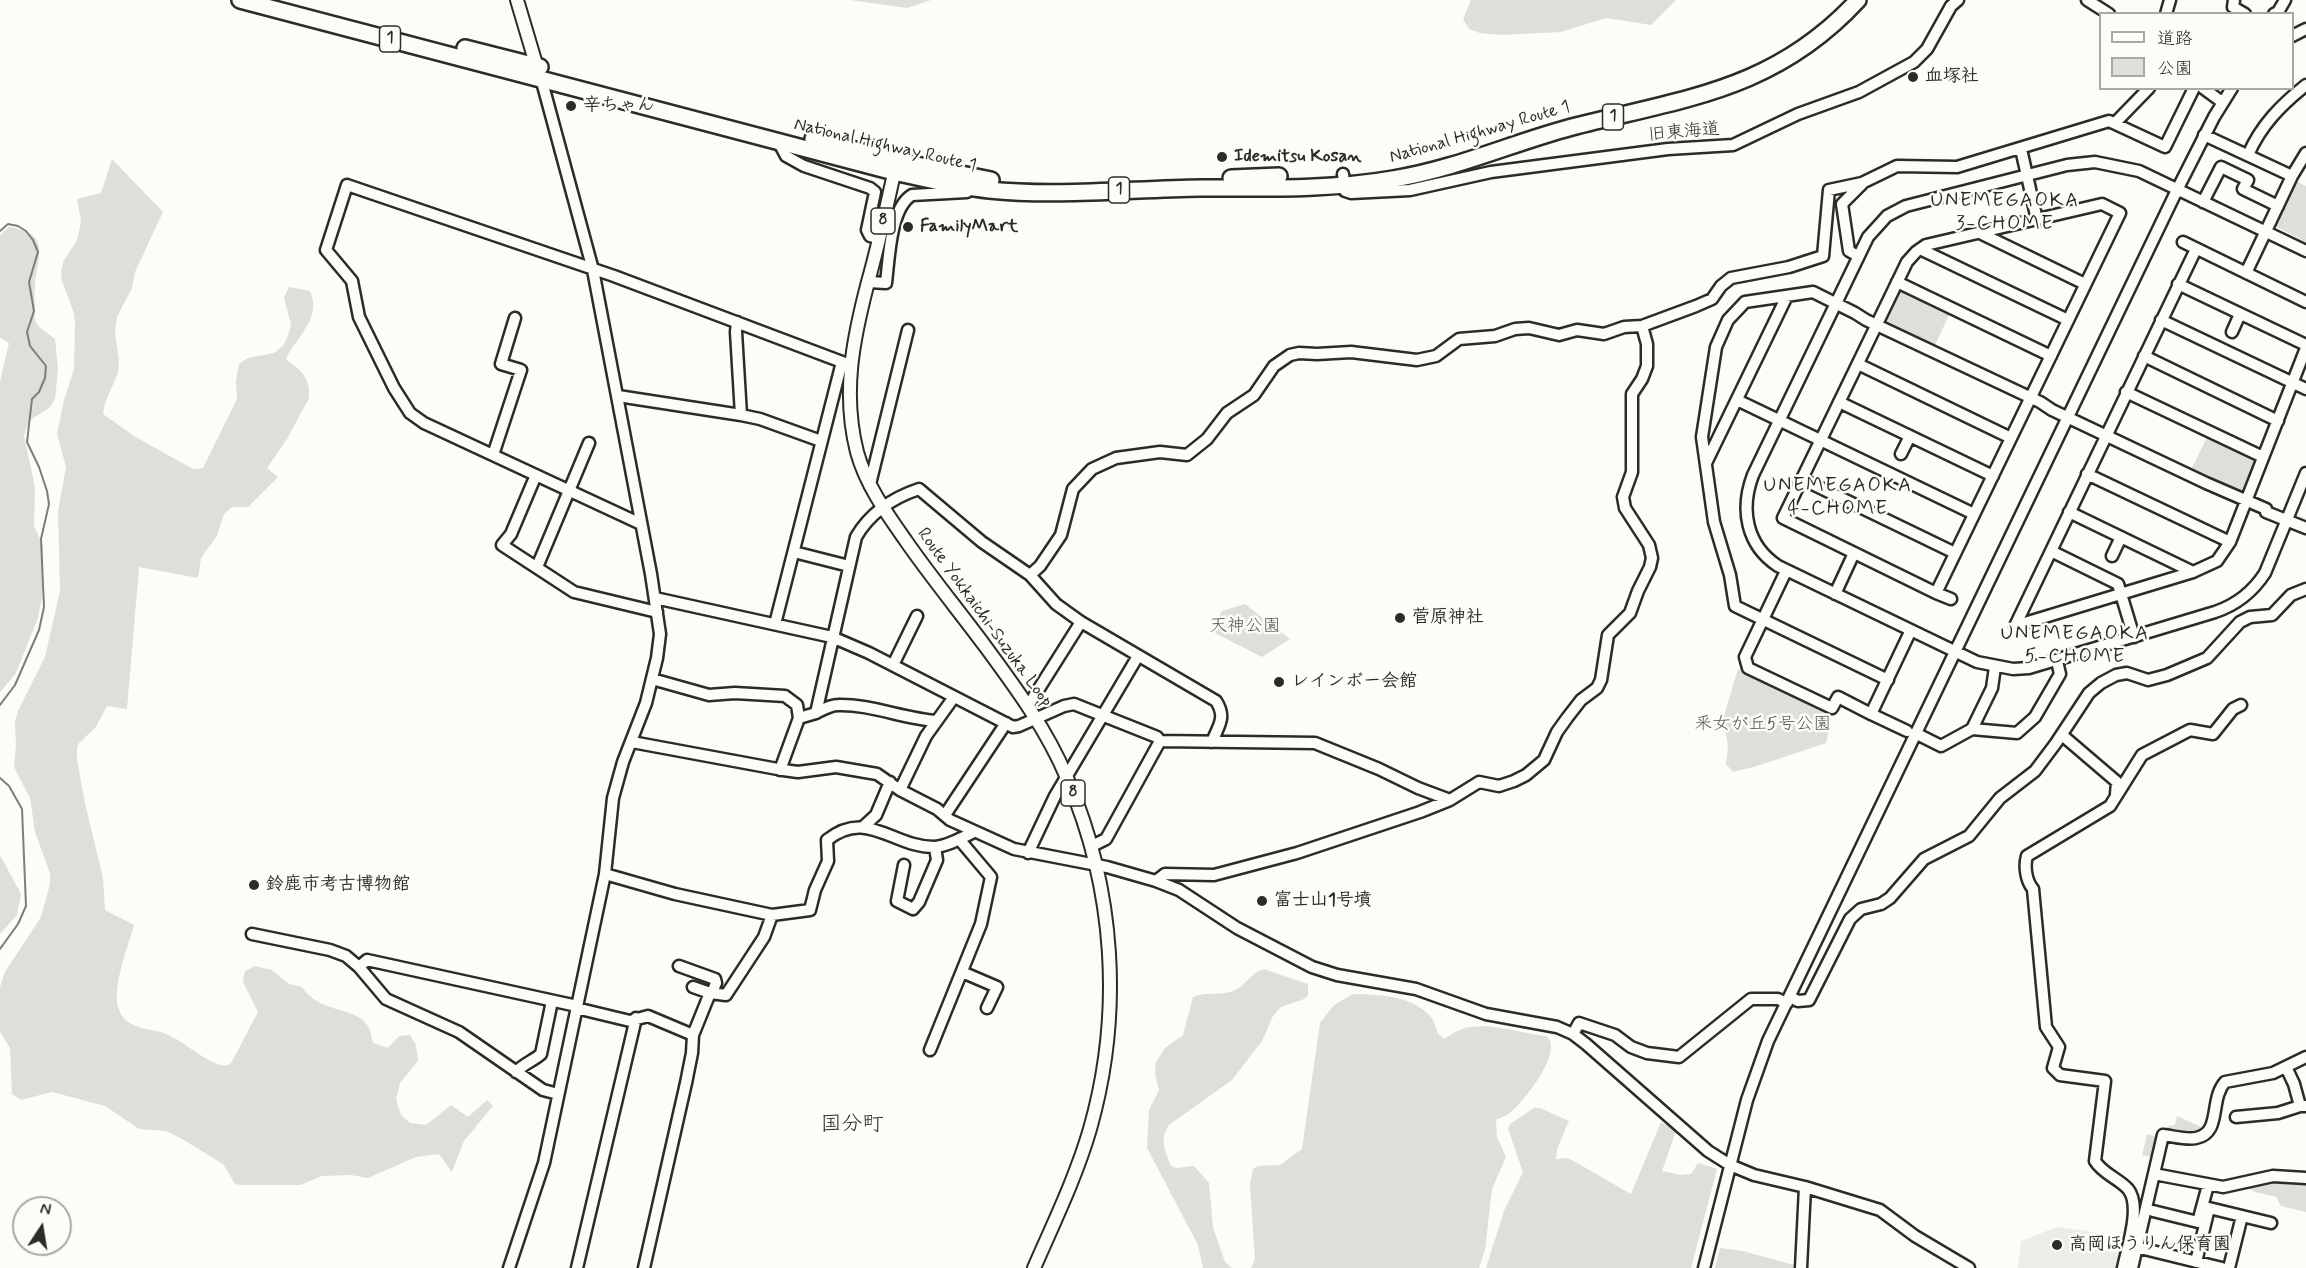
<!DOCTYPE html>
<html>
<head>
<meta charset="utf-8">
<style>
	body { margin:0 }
	#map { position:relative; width:2306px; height:1268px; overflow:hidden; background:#fdfcf7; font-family:Mynerve,"Klee One",sans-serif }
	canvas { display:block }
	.legend { position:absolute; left:2099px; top:12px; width:195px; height:78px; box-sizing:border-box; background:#fdfcf7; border:2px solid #a9a8a5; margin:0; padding:8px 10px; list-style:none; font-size:18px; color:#2b2b2b }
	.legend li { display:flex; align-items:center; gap:12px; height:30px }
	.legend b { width:30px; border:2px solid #a9a8a5 }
	.north { position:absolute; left:12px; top:1196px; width:60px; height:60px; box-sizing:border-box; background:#fdfcf7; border:2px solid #a9a8a5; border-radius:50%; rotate:12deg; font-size:16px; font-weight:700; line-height:24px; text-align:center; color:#2b2b2b }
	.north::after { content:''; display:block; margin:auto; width:21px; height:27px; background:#2b2b2b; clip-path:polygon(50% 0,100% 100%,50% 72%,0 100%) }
</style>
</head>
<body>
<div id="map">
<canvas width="2306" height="1268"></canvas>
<ul class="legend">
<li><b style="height:8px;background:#fdfcf7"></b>道路</li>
<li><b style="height:16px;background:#dfdeda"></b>公園</li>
</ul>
<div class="north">N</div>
</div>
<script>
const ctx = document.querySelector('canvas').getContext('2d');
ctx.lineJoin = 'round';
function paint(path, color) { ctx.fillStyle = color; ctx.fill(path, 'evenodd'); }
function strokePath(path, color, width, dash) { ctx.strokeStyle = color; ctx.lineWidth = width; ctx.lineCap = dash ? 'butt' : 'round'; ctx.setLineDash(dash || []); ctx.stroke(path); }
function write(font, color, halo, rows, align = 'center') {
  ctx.font = font + ' Mynerve,"Klee One",sans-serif'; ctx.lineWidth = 5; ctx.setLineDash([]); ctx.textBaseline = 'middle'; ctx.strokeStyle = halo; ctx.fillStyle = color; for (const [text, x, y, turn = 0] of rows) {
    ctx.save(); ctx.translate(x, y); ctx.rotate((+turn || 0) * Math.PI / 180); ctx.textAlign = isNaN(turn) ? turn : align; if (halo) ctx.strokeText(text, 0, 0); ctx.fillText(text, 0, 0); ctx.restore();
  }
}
const built = new Path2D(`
	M2057,1227L2094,1232L2093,1249L2124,1253L2121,1268H2018L2021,1241Z`);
const green = new Path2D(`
	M850,0H931L907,8Z
	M1471,0H1676L1651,25L1606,18L1561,32L1503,35L1480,33L1469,29L1463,19Z
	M112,159L163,212L135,272L132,288L117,317L115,333L119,361L118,373L105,403L103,414L134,436L193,469L203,468L237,399L236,381L239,364L248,358L274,353L283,346L288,336L291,325L284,297L289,287L310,291C322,318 297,336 286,359C300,370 311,377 309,398L287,439L267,468L278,477L248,507H232L224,514L217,536L201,558L198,578L139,567L127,709L107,706L96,727L79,743L77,748V760L85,803L103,878L105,910L134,925C128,947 111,988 119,1010C125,1027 146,1029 161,1032C167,1034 172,1037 178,1040C188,1046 220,1072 230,1064C232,1063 254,1019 258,1012L243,982L245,971L255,966L272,970L289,984L302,987C320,1014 354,1006 367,1025C371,1030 371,1037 373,1043L388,1048L399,1036L410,1035L416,1045L418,1061L400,1083L396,1099L401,1115L410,1123L426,1125L451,1105L468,1117L487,1100L493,1106L464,1141L452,1172L439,1154L416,1157L368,1178L351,1175L322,1176L300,1185H241L235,1184L223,1164L182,1139L166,1131L139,1129L105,1106L52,1092L21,1100L12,1094L10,1048L0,1032V987L5,972L41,917L50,884V873L35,832L30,798L14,767L16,744L15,722L18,711L45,657L60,591L58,512L66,467L57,434L64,400L74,369L75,324L74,313L62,281L61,270L64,260L76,242L79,232L81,221L77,199L101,193Z
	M2294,180L2306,186V242L2273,225Z
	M9,227C50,233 39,253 35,283C34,295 35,309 35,321L38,326L55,339L58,369L55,399L49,408L29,421L24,436L35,487L34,526L43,546L42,597L38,618L15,675L0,692V382L9,343L0,338V235Z
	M1901,288L1951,311L1934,347L1883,322L1897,289Z
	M2208,435L2256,457L2258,462L2246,493L2242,495L2191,470Z
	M1245,604L1290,639L1262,657L1211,631L1222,611Z
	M1738,669L1832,715L1826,743L1754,767L1733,772L1726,764L1728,746L1723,719Z
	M0,855L21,894L17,915L0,934Z
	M1264,969L1308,984V995L1304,999L1281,1007L1273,1016L1262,1041L1232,1080L1169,1125C1159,1141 1165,1149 1171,1166L1177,1168L1194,1166L1209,1183L1213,1227L1225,1262L1232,1268H1203L1198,1245L1147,1148L1149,1110L1159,1090L1155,1074L1156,1062L1165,1048L1183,1035L1193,997C1207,991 1223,997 1237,989C1247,983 1252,972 1264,969Z
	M1353,994C1380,995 1411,995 1430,1016C1438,1024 1432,1030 1444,1039C1451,1035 1457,1030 1465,1028C1491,1022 1520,1033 1546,1036C1565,1049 1525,1100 1512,1111C1508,1115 1502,1117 1496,1120L1497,1137L1506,1157L1492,1189L1485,1250L1479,1268H1251L1255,1259L1250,1185L1253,1169L1258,1166L1280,1165L1302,1149L1320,1023L1334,1005Z
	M1534,1108H1540L1569,1121L1557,1149L1556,1159L1567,1158L1572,1160L1631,1194L1661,1122L1676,1131L1662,1171L1681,1175L1691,1174L1698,1163L1717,1169L1691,1268H1486L1504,1211L1523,1172L1508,1129L1510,1124Z
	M2177,1116L2206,1129L2198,1134L2166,1132L2165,1130L2168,1126L2175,1125Z
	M2147,1134L2159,1138L2155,1158L2142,1155Z
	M2295,1181L2306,1184V1212L2281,1206L2276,1197L2255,1192L2248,1188L2257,1184Z
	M1720,1248L1743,1251L1794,1265L1793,1268H1715Z`);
const stream = new Path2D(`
	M0,231L8,224L18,226L26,231L33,240L38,252L29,282L34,311L27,332L30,346L46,366L45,378L39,392L32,399L27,442L39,467L47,491L49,504L41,539L44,607L39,630L15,685L0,705
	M0,778L9,786L22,809L26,906L18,924L0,949`);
const minor = new Path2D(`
	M2087,0L2109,14
	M2234,0L2233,7L2245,14
	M2166,14L2170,0
	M2274,14L2278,12L2285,0
	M2292,36L2306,29
	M2203,88L2222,102
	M2115,123L2149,88
	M2204,135L2292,176
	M778,141L786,156L804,166L870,188L875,192L867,230L870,236L879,238
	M2021,149L2037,220
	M2248,155C2261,125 2281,105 2306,85
	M1343,174L1345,191L1351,193L1410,190L1491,172L1668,149L1733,145L1798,114L1859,92L1914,62L1927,49L1951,6L1958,0
	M2203,202L2221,167L2248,180L2243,189L2278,206
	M2102,204L2120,213L1936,593L1783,518L1907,262L1916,252L1926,245Z
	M1980,233L2085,284
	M2183,242L2306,302
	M1920,249L2068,320
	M2306,251L2139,171L2095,162L2067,165L1906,206L1887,216L1868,237L1753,475C1740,509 1746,545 1778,566L1977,662L2013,669L2029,668L2215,612C2236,605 2252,593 2265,573L2306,473
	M1858,256L1849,251L1842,204L1862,184
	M2246,273L2292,176L2306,153
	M868,282L886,283C889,259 890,208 912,195L967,192
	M1897,282L2051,356
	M2178,284L2306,345
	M2161,320L2306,389
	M737,322L736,332L741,415L760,419L821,441
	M2232,332L2240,314
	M2144,356L2278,421
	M1858,364L2011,438
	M2126,392L2263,457
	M618,396L741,415
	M1737,400L1974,514
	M1839,402L1993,476
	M1901,454L1910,436
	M493,455L521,370L501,364L515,318
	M1706,463L1787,296
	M2087,474L2230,542
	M536,475L511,534L502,545L574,592L657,612
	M1802,479L1955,553
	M870,484L908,330
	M2069,512L2193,572
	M641,524L424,423L410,413L394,388L359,317L352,281L326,250L347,185L614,276L850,365
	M2051,551L2118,584L2134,637
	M794,552L849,566
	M2112,556L2121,537
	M537,567L589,443
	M1786,571L1745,657L1748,668L1832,708L1838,697L1871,714L1911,630
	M1030,575L1040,566L1061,535L1073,489L1092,469L1116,458L1160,452L1187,455L1207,439L1227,413L1254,395L1274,366L1290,355L1299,353L1317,354L1351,352L1417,360L1436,356L1459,339L1495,336L1515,329L1529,328L1559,335L1577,330L1604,334L1624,327L1642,326L1696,306L1712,299L1721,286L1731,278L1789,267L1823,256L1829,190L1862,183L1897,166L1957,167L2109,121L2165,147L2194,88
	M1936,593L1951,599
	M1835,594L1854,553
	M655,598L832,637L869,653L1013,727L1019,726L1064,706L1074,704L1157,737L1160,741L1315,743L1379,769L1418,788L1450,800
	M775,624L842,362
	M2015,626L2193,572L2217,561L2230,542L2306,348
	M2015,626L2196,249
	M893,665L917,616
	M652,679L709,695L735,693L785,696L797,705L799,718L816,713L856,537C870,513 892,498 919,489L982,542L1030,575L1056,604L1081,622L1216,701C1227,718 1218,726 1212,742
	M1888,680L1735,606L1730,575L1714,522L1702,437L1716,347L1728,320L1745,302L1813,292L1855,313L1866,320L2040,402L2052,410L2206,483L2266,509V512L2306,528
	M1028,706L1081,622
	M816,713C822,710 830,705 838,705C871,704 904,719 937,721
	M1871,714L1907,731
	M1972,729L1992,688L1995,667
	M1915,733L1941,746L1972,729L2017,733L2035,717L2060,674L2057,661
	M2062,735L2117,782L2116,794
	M632,742L783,770L798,772L836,767L877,774L900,790L937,809L950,820L1014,849L1107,867L1156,881L1179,890L1237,928L1312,967L1337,975L1416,989L1486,1014L1557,1027L1573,1034L1586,1044L1708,1151L1730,1165L1754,1175L1805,1187L1880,1210L1915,1236L1969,1268
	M780,770L799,718
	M900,790L926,736L954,697
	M945,815L1006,723
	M863,827L876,815L890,782
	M1092,846L1106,839L1160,741
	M1028,853L1055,796L1138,656
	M904,865L897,901L913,909L919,902L937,860L935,847
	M605,874L675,894L772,915L810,910L815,890L828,861L827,840C867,808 892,847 934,847C946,847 963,837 974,832
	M1156,881L1165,874L1214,875L1297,853L1420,812L1450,800L1479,782L1499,786L1514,781L1526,775L1544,760L1557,732L1567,718L1581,700L1597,688L1601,680L1608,635L1630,613L1638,591L1650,567L1652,558L1649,545L1625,508L1623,497L1632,472V394L1642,379L1647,366V344L1642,326
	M252,934L330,950L346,956L359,967L386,999L459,1032L543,1090L558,1094
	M679,966L715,979L716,983L712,993
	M359,967L367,960L577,1006
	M962,972L997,987L987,1008
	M693,987L710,993
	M1790,997L1798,1001L1809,1000L1850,919L1861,909L1881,904L1890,898L1924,859L1969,836L2000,798L2035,771L2056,743L2089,693L2101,683L2116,675L2127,673L2148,680L2167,675L2207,658L2240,622L2250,617L2272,615L2291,595L2306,589
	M576,1008L630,1021L648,1016L693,1035
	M1573,1034L1579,1023L1615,1035L1631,1047L1647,1053L1679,1057L1751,999H1778L1787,1003
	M930,1050L981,924L991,877L959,839
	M2286,1067L2294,1084L2300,1106H2306
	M516,1072C523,1064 533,1061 541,1054L552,1001
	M2236,1117L2278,1113L2300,1106
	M2154,1174L2223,1187L2273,1176L2306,1178
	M2153,1211L2198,1222L2208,1185
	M2136,1247L2222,1268
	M2196,1262L2209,1208L2271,1223
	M509,1268L544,1163L605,874L613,798L623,762L646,703L657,658L660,634L651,574L593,270L541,78
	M577,1268L636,1018
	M644,1268L686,1083L692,1053L693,1035L710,993L726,995L764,937L772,915
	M1704,1268L1747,1100L1768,1041L2177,190L2214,117L2232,88
	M1801,1268L1805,1187
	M2123,1268C2127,1248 2142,1206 2128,1189C2118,1178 2103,1174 2095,1161L2105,1081L2060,1075L2053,1068L2059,1047L2046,1027L2033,889C2026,881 2024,866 2027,856L2110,806L2142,755L2190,730L2213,734L2233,709L2241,705
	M2132,1268L2163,1135C2173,1136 2186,1140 2196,1138C2222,1133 2209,1100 2225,1082L2273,1073L2306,1057
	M2229,1268L2242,1216`);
const major = new Path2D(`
	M517,0L539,74
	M896,165C887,204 879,243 868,282C853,339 842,393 857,452C866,485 887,514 906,541C931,577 959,611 985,646C1016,688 1047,730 1067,778C1115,889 1123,1013 1090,1129C1076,1177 1054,1222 1034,1268`);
const highway = new Path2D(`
	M240,0L894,172C926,179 957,187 989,190C1058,197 1131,189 1201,188C1264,188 1330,190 1393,179C1455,169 1512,143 1572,127C1684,98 1774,91 1858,0
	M465,48L540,67
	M813,139L897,161L991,180
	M1231,178L1279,176`);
const markers = [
	[1913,77,6,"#2b2b2b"],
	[571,106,6,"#2b2b2b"],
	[1222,157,6,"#2b2b2b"],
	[908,227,6,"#2b2b2b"],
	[1400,618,6,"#2b2b2b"],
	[1279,682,6,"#2b2b2b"],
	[254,885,6,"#2b2b2b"],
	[1262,901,6,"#2b2b2b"],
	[2057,1245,6,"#2b2b2b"]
];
const shields = [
	[390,39,21],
	[1613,117,21],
	[1119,190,21],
	[883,221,24],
	[1073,793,24]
];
const shieldNames = [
	["1",390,39],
	["1",1613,117],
	["1",1119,190],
	["8",883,221],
	["8",1073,793]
];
const poiNames = [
	["血塚社",1925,77],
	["辛ちゃん",583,106],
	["Idemitsu Kosan",1234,157],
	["FamilyMart",920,227],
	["菅原神社",1412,618],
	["レインボー会館",1291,682],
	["鈴鹿市考古博物館",266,885],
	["富士山1号墳",1274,901],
	["高岡ほうりん保育園",2069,1245]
];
const streetNames = [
	["National Highway Route 1",1480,133,-16],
	["旧東海道",1684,133,-5],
	["National Highway Route 1",885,146,13],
	["Route Yokkaichi-Suzuka Loop",984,618,54]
];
const parkNames = [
	["天神公園",1245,627],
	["釆女が丘5号公園",1763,725]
];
const neighbourhoodNames = [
	["UNEMEGAOKA",2005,202],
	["3-CHOME",2005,225],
	["UNEMEGAOKA",1838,487],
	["4-CHOME",1838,510],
	["UNEMEGAOKA",2075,635],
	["5-CHOME",2075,658]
];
const quarterNames = [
	["国分町",852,1126]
];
paint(built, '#edece8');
paint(green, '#dfdeda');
strokePath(stream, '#7e7d7b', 2);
strokePath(minor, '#2b2b2b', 15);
strokePath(major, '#2b2b2b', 16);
strokePath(highway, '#2b2b2b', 20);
strokePath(minor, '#fdfcf7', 10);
strokePath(major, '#fdfcf7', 12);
strokePath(highway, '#fdfcf7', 15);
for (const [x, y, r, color] of markers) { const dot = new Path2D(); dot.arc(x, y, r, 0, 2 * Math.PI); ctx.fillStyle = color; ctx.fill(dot); strokePath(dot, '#fdfcf7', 2); }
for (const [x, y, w] of shields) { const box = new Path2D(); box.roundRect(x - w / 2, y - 13, w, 26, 4.5); ctx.fillStyle = '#fdfcf7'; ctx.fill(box); strokePath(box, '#2b2b2b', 1.5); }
write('bold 16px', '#2b2b2b', null, shieldNames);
write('bold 18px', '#2b2b2b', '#fdfcf7', poiNames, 'left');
write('18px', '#2b2b2b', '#fdfcf7', streetNames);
write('18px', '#585857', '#fdfcf7', parkNames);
ctx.letterSpacing = '1.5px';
write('20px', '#2b2b2b', '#fdfcf7', neighbourhoodNames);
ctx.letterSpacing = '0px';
write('21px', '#2b2b2b', '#fdfcf7', quarterNames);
</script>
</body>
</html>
